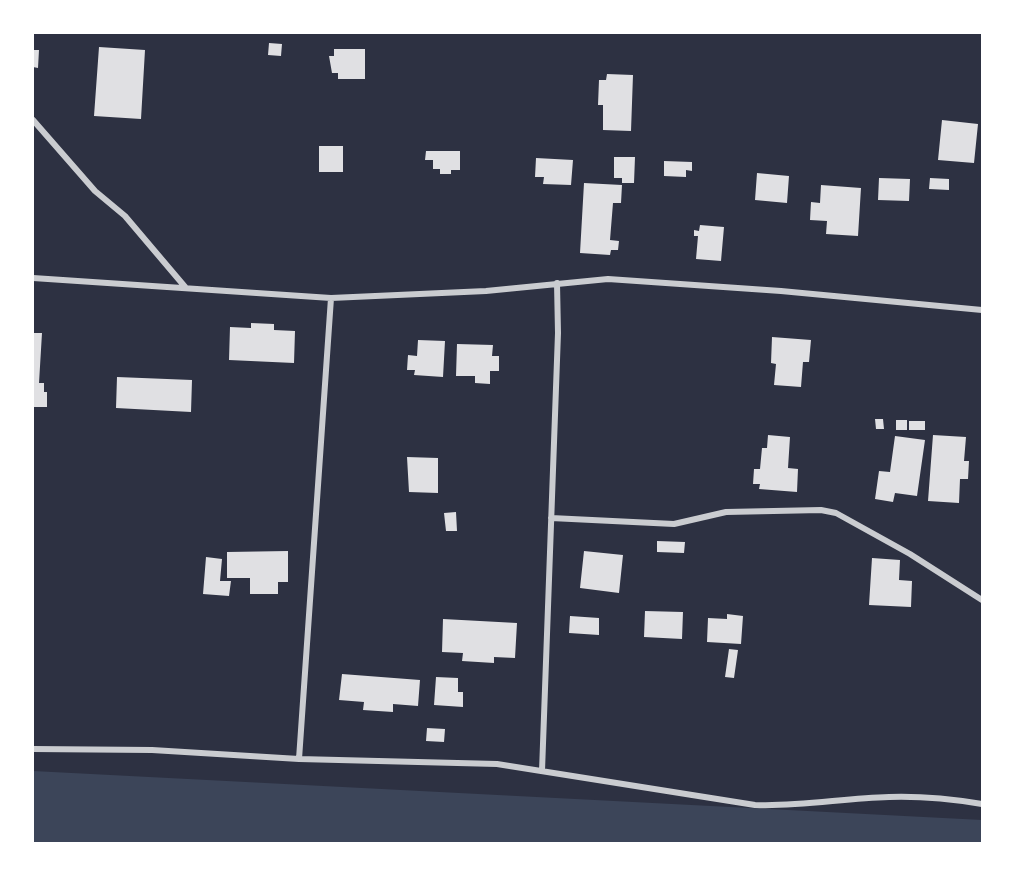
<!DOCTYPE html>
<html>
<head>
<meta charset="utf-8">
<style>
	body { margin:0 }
	#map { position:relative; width:1015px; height:876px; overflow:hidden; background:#2d3142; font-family:Mulish,sans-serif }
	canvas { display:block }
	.frame { position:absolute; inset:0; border:34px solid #fff; pointer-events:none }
</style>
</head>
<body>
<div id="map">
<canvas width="1015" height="876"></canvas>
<div class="frame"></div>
</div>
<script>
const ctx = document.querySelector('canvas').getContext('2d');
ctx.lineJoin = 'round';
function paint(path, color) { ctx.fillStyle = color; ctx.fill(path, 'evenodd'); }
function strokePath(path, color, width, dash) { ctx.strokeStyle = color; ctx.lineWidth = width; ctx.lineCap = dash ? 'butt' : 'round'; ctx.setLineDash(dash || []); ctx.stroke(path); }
const green = new Path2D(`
	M33,771L982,820V843H33Z`);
const building = new Path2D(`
	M269,43L282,44L281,56L268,55Z
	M99,47L145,50L141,119L94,116Z
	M334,49H365V79H338V73H332L329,56H334Z
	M33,50H39L38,68L33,67Z
	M607,74L633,75L631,131L603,130V105H598L599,80H606Z
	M942,120L978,124L974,163L938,160Z
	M319,146H343V172H319Z
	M426,151H460V170H451V174H440V169H433V160H425Z
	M614,157H635L634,183H622V178H614Z
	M536,158L573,160L571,185L543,184L544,177H535Z
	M664,161L692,162V171L686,170V177L664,176Z
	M757,173L789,176L787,203L755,200Z
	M879,178L910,179L909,201L878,200Z
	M930,178L949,179V190L929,189Z
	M584,183L622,185L621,203H613L610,240L619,241L618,250H611L610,255L580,253Z
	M821,185L861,188L858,236L826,234L827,221L810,220L811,202L820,203Z
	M700,225L724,227L721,261L696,259L698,236H694V230L699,231Z
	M251,323L274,324V330L295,331L294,363L229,360L230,327L251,328Z
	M33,333H42L39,383H44V392H47V407H33Z
	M772,337L811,340L809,362H803L801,387L774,385L776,364L771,363Z
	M418,340L445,341L443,377L414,375L415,370H407L408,355L417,356Z
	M457,344L493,345L492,356H499V371H490V384L475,383V376H456Z
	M117,377L192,380L191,412L116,408Z
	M875,419H883L884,429H876Z
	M896,420H907V430H896Z
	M909,421H925V430H909Z
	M768,435L790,437L788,468L798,469L797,492L759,489L760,484H753L754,469H760L762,448H767Z
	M933,435L966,437L964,461H969L968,479H960L959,503L928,501Z
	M895,436L925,440L917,496L895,493L893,502L875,499L879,471L890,472Z
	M407,457L438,458V493L409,492Z
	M456,512L457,531H446L444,513Z
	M657,541L685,542L684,553L657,552Z
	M288,551V582H278V594H250V578H227V552Z
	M584,551L623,555L619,593L580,588Z
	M206,557L222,559L220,581H231L229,596L203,594Z
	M872,558L900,560L899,580L912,581L911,607L869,605Z
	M645,611L683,612L682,639L644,637Z
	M727,614L743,616L741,644L707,642L708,618L727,619Z
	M570,616L599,618V635L569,633Z
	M443,619L517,623L515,658L494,657V663L462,661L463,653L442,652Z
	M729,649L738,650L734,678L725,677Z
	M342,674L420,680L418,706L393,704V712L363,710L364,702L339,700Z
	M436,677L458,678V692H463V707L434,705Z
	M427,728L445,729L444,742L426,741Z`);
const minor = new Path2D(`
	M33,120L95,191L125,216L186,288
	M33,278L331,298L486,291L608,279L781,291L982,310
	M551,518L674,524L726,512L821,510L836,513L910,554L982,600
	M33,749L152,750L299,759L497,764L755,805C800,807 844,798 889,797C920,796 952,799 982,804
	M299,759L331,298
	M542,771L558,333L557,283`);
paint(green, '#3c4559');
paint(building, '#e0e0e3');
strokePath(minor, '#caccd0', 6);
</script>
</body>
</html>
